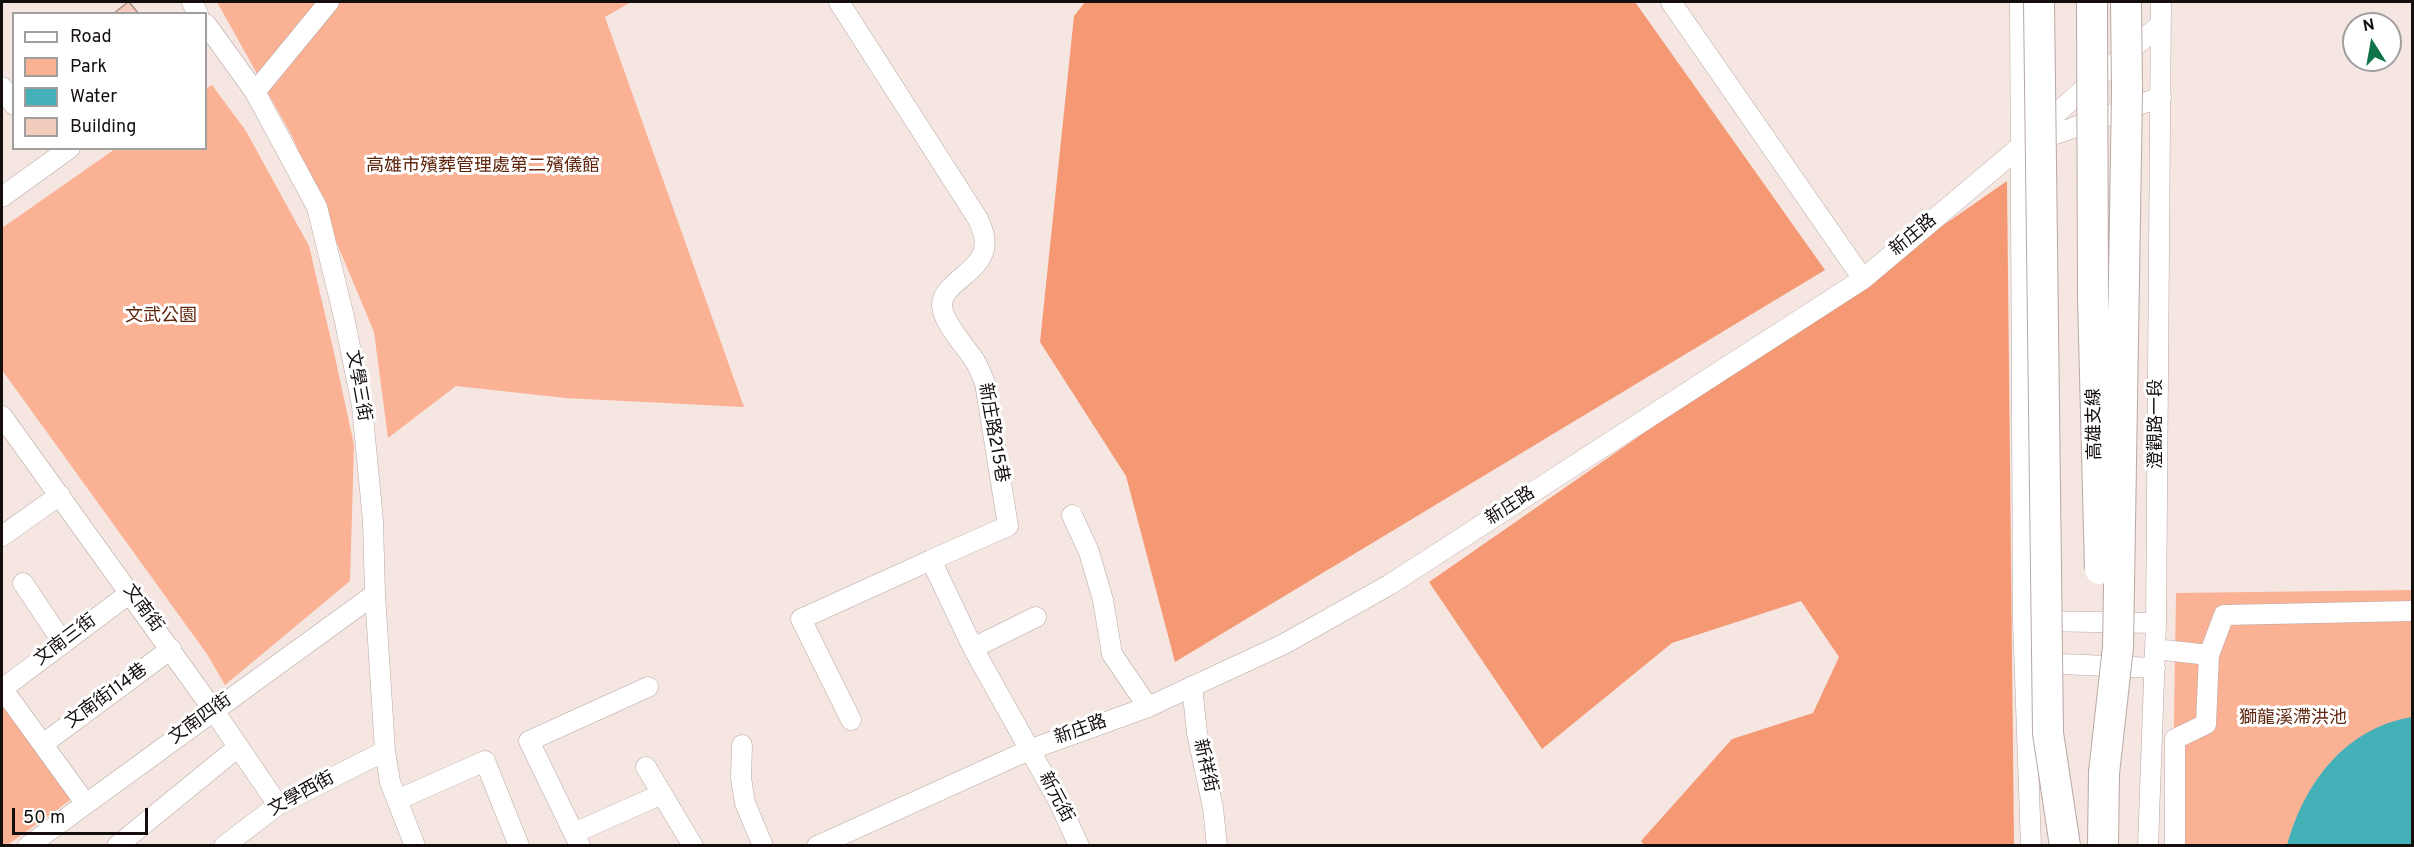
<!DOCTYPE html>
<html>
<head>
<meta charset="utf-8">
<style>
	body { margin:0 }
	#map { position:relative; width:2414px; height:847px; overflow:hidden; background:#f5e6e1; font-family:Overpass,sans-serif }
	canvas { display:block }
	.frame { position:absolute; inset:0; border:3px solid #140f0d; pointer-events:none }
	.legend { position:absolute; left:12px; top:12px; width:195px; height:138px; box-sizing:border-box; background:#fff; border:2px solid #a19f9e; margin:0; padding:8px 10px; list-style:none; font-size:18px; color:#140f0d }
	.legend li { display:flex; align-items:center; gap:12px; height:30px }
	.legend b { width:30px; border:2px solid #a19f9e }
	.north { position:absolute; left:2342px; top:12px; width:60px; height:60px; box-sizing:border-box; background:#fff; border:2px solid #a19f9e; border-radius:50%; rotate:349deg; font-size:16px; font-weight:700; line-height:24px; text-align:center; color:#140f0d }
	.north::after { content:''; display:block; margin:auto; width:21px; height:27px; background:#10744b; clip-path:polygon(50% 0,100% 100%,50% 72%,0 100%) }
	.scale { position:absolute; left:12px; top:808px; width:136px; height:27px; box-sizing:border-box; border:3px solid #140f0d; border-top:0; padding-left:8px; font-size:18px; line-height:21px; white-space:nowrap; color:#140f0d; -webkit-text-stroke:4px #fff; paint-order:stroke }
</style>
</head>
<body>
<div id="map">
<canvas width="2414" height="847"></canvas>
<div class="frame"></div>
<ul class="legend">
<li><b style="height:8px;background:#fff"></b>Road</li>
<li><b style="height:16px;background:#fbb194"></b>Park</li>
<li><b style="height:16px;background:#44b1b8"></b>Water</li>
<li><b style="height:16px;background:#f3ccbd"></b>Building</li>
</ul>
<div class="north">N</div>
<div class="scale">50 m</div>
</div>
<script>
const ctx = document.querySelector('canvas').getContext('2d');
ctx.lineJoin = 'round';
function paint(path, color) { ctx.fillStyle = color; ctx.fill(path, 'evenodd'); }
function strokePath(path, color, width, dash) { ctx.strokeStyle = color; ctx.lineWidth = width; ctx.lineCap = dash ? 'butt' : 'round'; ctx.setLineDash(dash || []); ctx.stroke(path); }
function write(font, color, halo, rows, align = 'center') {
  ctx.font = font + ' Overpass,"Noto Sans TC",sans-serif'; ctx.lineWidth = 6; ctx.setLineDash([]); ctx.textBaseline = 'middle'; ctx.strokeStyle = halo; ctx.fillStyle = color; for (const [text, x, y, turn = 0] of rows) {
    ctx.save(); ctx.translate(x, y); ctx.rotate((+turn || 0) * Math.PI / 180); ctx.textAlign = isNaN(turn) ? turn : align; if (halo) ctx.strokeText(text, 0, 0); ctx.fillText(text, 0, 0); ctx.restore();
  }
}
const green = new Path2D(`
	M217,2H631L605,17L744,407L565,398L456,386L388,438L374,332L292,136Z
	M212,85L246,131L309,246L335,357L354,445L350,581L225,685L207,654L2,370V228L115,149L206,148V89Z
	M2412,590V845L2172,846L2176,593Z
	M2,700L72,799L6,846L2,845Z`);
const forest = new Path2D(`
	M1085,2H1635L1825,270L1175,662L1126,476L1040,342L1074,16Z
	M2007,181L2014,845H1644L1641,841L1732,739L1813,713L1839,657L1801,601L1672,643L1542,749L1429,582Z`);
const water = new Path2D(`
	M2412,717V845H2287C2304,783 2345,728 2412,717Z`);
const building = new Path2D(`
	M128,2H129L139,14H113Z`);
const minor = new Path2D(`
	M192,2L198,14
	M839,2L978,219C980,224 983,230 984,236C991,271 943,279 942,305C942,322 966,347 975,361C979,368 982,376 985,383L1008,526L931,560L973,648L1060,804L1079,846
	M1671,2L1863,279
	M2020,2L2023,620L2031,846
	M206,24L255,92L317,207L344,317L362,406L373,521L375,594L385,751L390,782L415,846
	M2,87L14,105
	M255,92L329,2
	M2037,131L2078,94L2161,24
	M2,197L70,148
	M2,416L214,711L278,805
	M1072,515L1089,552L1103,600L1112,654L1148,707
	M2,536L60,495
	M23,583L63,643
	M2035,621L2156,623
	M973,648L1036,617
	M2155,649L2209,655L2224,615L2412,611
	M2037,663L2155,668
	M1192,686L1197,733L1213,808L1217,846
	M2,688L86,804
	M2,689L130,593
	M851,720L801,619L931,560
	M43,744L171,649
	M742,745L741,778L745,803L763,846
	M646,767L693,846
	M397,800L485,761L519,846
	M574,833L662,794
	M28,846L375,594
	M117,846L237,748
	M224,846L278,805L385,751
	M580,846L529,741L648,687
	M817,846L1029,750L1148,707L1284,644L1389,585L1863,279L2021,146L2161,97
	M2148,846L2156,623L2161,2
	M2175,846V739L2206,724L2209,655`);
const highway = new Path2D(`
	M2103,846L2104,773`);
const highwayBridge = new Path2D(`
	M2039,2L2048,733L2065,846
	M2092,2L2093,297L2100,569
	M2104,773L2118,647L2127,92L2126,2`);
const parkNames = [
	["高雄市殯葬管理處第二殯儀館",483,167],
	["文武公園",161,317],
	["獅龍溪滯洪池",2293,719]
];
const streetNames = [
	["新庄路",1914,236,-40],
	["文學三街",357,386,80],
	["高雄支線",2096,424,-91],
	["澄觀路一段",2157,424,-90],
	["新庄路215巷",992,433,80],
	["新庄路",1511,507,-33],
	["文南街",142,609,54],
	["文南三街",66,641,-37],
	["文南街114巷",107,697,-36],
	["文南四街",201,720,-36],
	["新庄路",1081,731,-20],
	["新祥街",1204,766,77],
	["文學西街",302,795,-29],
	["新元街",1055,798,62]
];
paint(green, '#fbb194');
paint(forest, '#f59874');
paint(water, '#44b1b8');
paint(building, '#f3ccbd');
strokePath(building, '#aa8f84', 1.5);
strokePath(minor, '#b7a8a3', 21);
strokePath(highway, '#b7a8a3', 32);
strokePath(minor, '#fff', 20);
strokePath(highway, '#fff', 30);
strokePath(highwayBridge, '#b7a8a3', 32, []);
strokePath(highwayBridge, '#fff', 30);
write('18px', '#60260d', '#fff', parkNames);
write('18px', '#140f0d', '#fff', streetNames);
</script>
</body>
</html>
